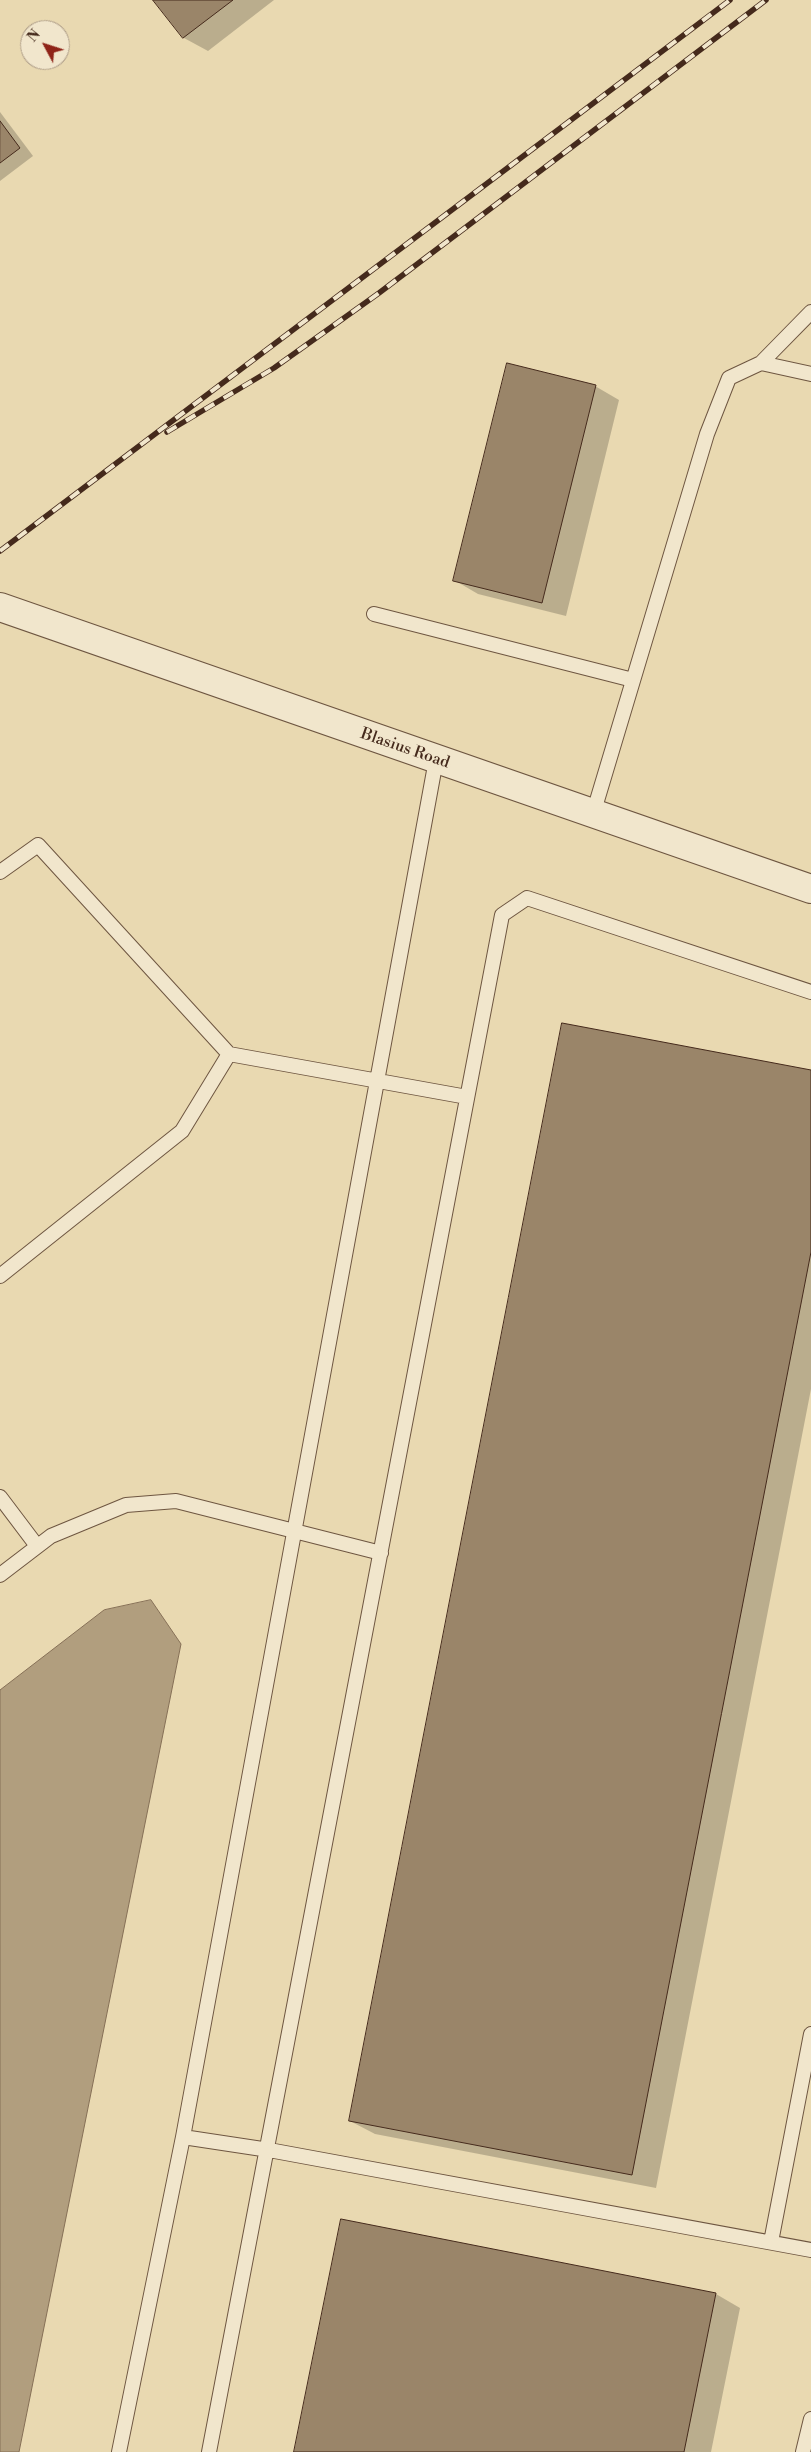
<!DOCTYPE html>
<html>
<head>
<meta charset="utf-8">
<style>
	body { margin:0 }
	#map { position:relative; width:811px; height:2452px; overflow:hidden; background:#e9d9b1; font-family:"Libre Bodoni",serif }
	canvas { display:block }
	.north { position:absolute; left:20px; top:20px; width:50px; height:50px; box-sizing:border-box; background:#f1e6cc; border:1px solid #ac9b86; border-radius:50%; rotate:310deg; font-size:14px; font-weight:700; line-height:20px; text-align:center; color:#452a1c }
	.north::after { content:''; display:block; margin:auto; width:18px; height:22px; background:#8f2418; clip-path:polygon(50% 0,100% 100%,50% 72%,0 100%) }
</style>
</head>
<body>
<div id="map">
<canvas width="811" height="2452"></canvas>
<div class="north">N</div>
</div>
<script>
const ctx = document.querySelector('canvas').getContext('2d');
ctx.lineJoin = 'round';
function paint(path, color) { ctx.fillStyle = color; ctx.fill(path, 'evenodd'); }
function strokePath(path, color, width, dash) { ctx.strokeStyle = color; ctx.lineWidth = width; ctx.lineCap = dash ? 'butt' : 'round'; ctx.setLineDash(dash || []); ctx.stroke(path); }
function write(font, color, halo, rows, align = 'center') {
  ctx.font = font + ' "Libre Bodoni",serif'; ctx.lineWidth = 5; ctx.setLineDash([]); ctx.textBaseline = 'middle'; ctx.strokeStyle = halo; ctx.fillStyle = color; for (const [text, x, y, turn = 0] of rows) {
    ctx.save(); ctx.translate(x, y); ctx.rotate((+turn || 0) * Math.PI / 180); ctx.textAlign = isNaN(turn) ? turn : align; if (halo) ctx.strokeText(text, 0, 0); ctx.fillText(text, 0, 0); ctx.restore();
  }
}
const water = new Path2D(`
	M151,1600L181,1644L19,2452H0V1690L104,1610Z`);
const shadow = new Path2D(`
	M155,0H274L208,51L184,38Z
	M0,112L33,156L0,181Z
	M595,386L619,400L566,616L478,594L454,580Z
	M811,1071V1389L656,2188L375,2134L350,2121Z
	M716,2294L740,2308L711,2452H295Z`);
const building = new Path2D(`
	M153,0H233L183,38Z
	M0,121L20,148L0,163Z
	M507,363L596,385L542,603L453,581Z
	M562,1023L811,1070V1252L632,2175L349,2121Z
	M341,2219L716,2293L684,2452H294Z`);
const lane = new Path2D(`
	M761,363L811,374
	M374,614L633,680
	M593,814L707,434L729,378L761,363L811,312
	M0,872L38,845L229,1054L467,1097
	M0,1276L182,1131L229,1054
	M0,1497L37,1546
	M0,1575L51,1536L126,1505L176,1501L381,1553
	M183,2137L269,2150L811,2250
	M771,2242L811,2034
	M119,2452L183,2137L436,760
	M209,2452L502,915L527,898L811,992
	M803,2452L811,2419`);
const street = new Path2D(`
	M0,607L811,889`);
const rail = new Path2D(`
	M167,432L274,368L379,293L766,0
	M0,551L730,0`);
const streetNames = [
	["Blasius Road",405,749,19]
];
paint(water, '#b19e7e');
strokePath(water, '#867057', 1);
paint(shadow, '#0003');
paint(building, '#9a8569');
strokePath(building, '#452a1c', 1);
strokePath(lane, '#6e5641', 16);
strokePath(street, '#6e5641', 30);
strokePath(lane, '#f1e6cc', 14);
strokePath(street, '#f1e6cc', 28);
strokePath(rail, '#452a1c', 5.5);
strokePath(rail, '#f1e6cc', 4, [11]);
write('16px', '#452a1c', '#f1e6cc', streetNames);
</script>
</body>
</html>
